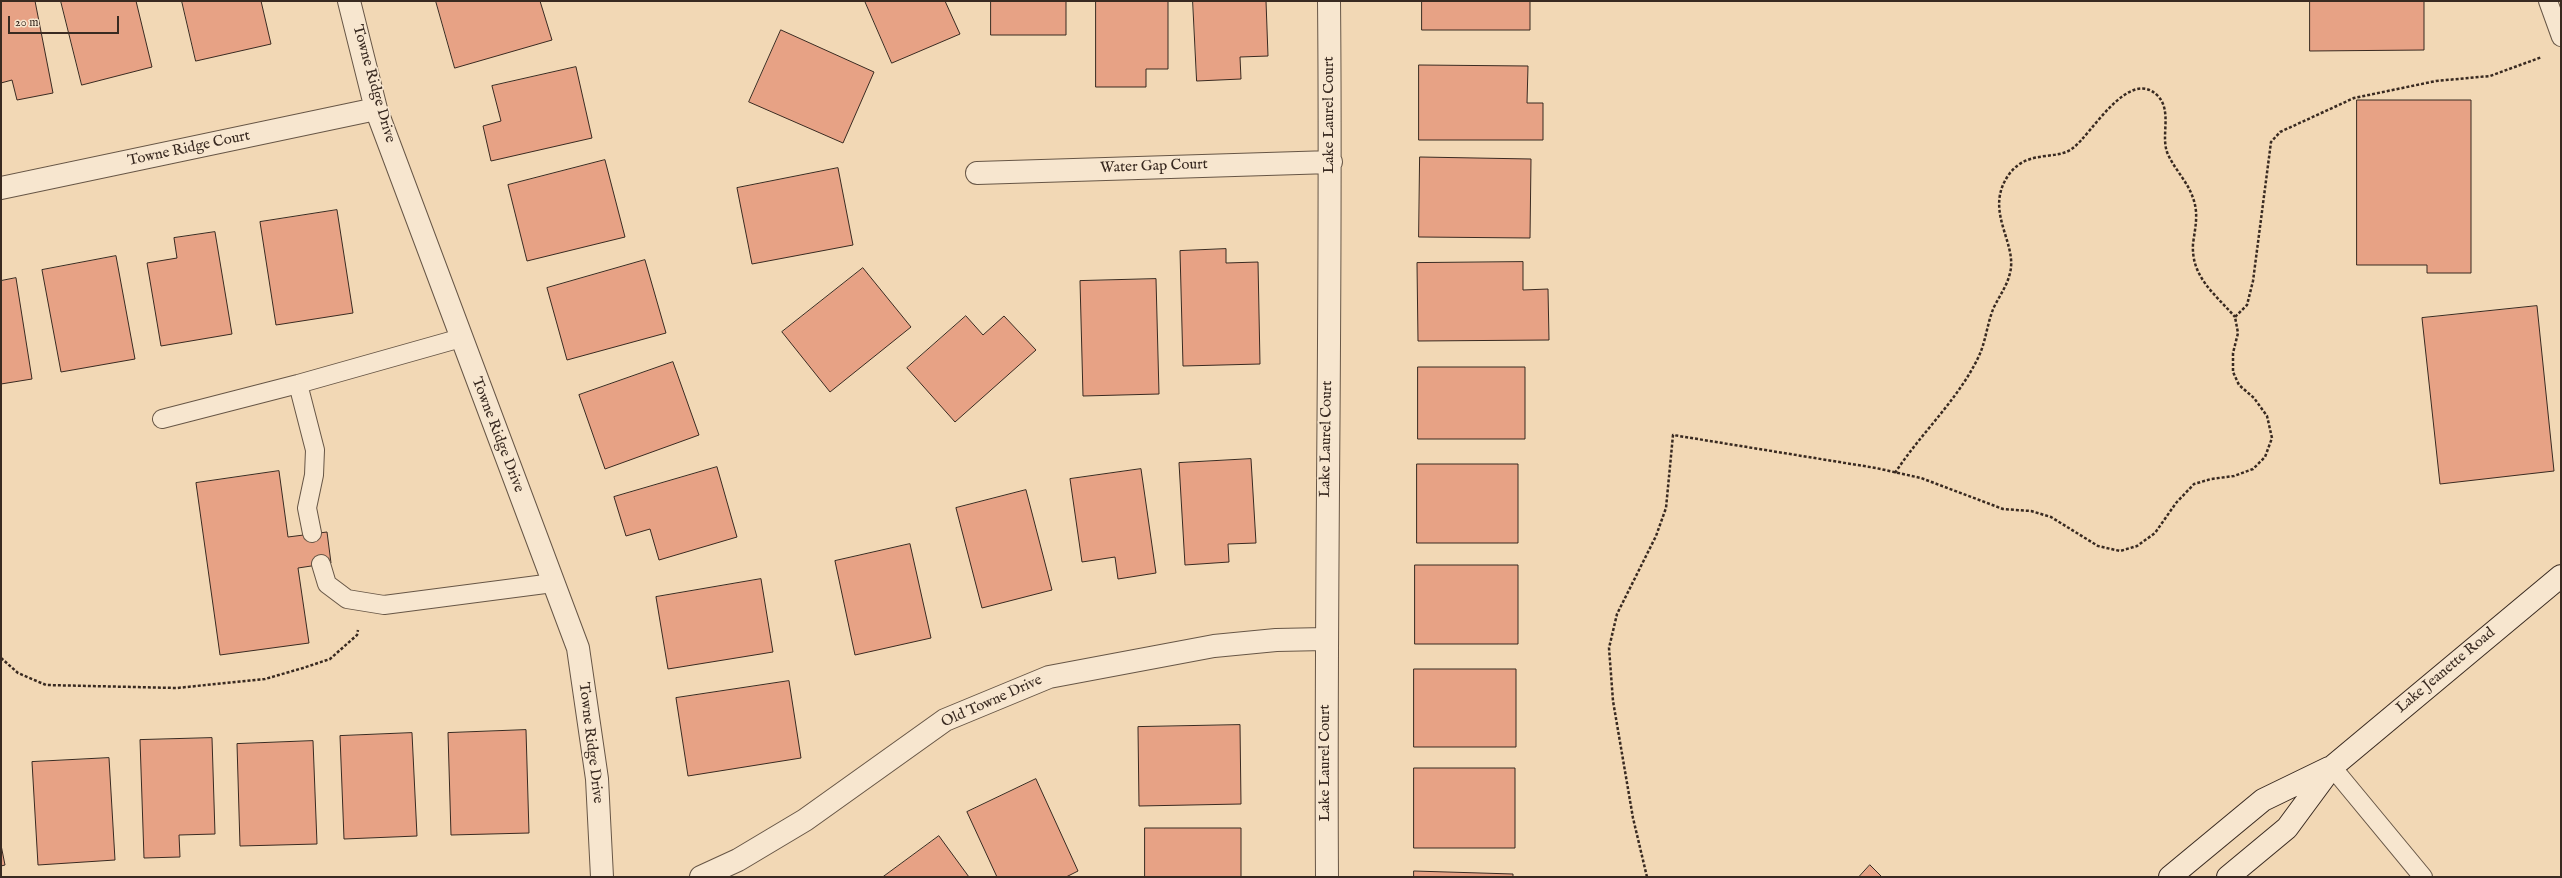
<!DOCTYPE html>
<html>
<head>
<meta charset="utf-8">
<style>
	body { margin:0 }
	#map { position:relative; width:2562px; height:878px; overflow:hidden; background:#f2d8b5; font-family:"IM FELL English",serif }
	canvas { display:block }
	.frame { position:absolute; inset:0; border:2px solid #392a21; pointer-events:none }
	.scale { position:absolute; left:8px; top:16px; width:111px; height:18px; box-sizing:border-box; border:2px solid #392a21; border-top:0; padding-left:5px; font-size:12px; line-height:14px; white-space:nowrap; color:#392a21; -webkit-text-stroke:3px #f7e6cf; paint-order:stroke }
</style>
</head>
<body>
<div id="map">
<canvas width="2562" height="878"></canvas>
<div class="frame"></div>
<div class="scale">20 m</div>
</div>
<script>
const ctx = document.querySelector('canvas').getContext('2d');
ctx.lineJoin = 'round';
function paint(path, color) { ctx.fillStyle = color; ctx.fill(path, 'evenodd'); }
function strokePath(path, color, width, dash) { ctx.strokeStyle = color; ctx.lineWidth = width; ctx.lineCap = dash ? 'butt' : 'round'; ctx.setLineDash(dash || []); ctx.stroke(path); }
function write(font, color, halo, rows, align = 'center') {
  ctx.font = font + ' "IM FELL English",serif'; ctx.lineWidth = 3.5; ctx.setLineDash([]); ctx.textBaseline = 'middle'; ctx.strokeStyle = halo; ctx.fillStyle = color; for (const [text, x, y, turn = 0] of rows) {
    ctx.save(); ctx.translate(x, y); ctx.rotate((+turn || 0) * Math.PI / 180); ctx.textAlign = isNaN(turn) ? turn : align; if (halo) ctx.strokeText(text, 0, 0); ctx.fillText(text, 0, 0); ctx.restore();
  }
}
const building = new Path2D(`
	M1,1H35L53,93L17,100L12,80L1,83Z
	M61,1H136L152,67L82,85Z
	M182,1H261L271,44L196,61Z
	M436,1H540L552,40L455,68Z
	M865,1H945L960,34L892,63Z
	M991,1H1066V35H991Z
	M1096,1H1168V69H1146V87H1096Z
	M1193,1H1266L1268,56L1240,57L1241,79L1197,81Z
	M1422,1H1530V30H1422Z
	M2310,1H2424V50L2310,51Z
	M781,30L874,72L843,143L749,102Z
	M1419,65L1528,66L1527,103H1543V140H1419Z
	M576,67L592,138L491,161L483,126L501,121L492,86Z
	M2357,100H2471V273H2427V265H2357Z
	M1420,157L1531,159L1530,238L1419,237Z
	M605,160L625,237L527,261L508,185Z
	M838,168L853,245L752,264L737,188Z
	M337,210L353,313L276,325L260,222Z
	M215,232L232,334L161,346L147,263L177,258L174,238Z
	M1226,249V263L1258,262L1260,364L1183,366L1180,251Z
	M116,256L135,359L61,372L42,270Z
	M645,260L666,333L567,360L547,288Z
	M1523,262V290L1548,289L1549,340L1418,341L1417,263Z
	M863,268L911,327L830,392L782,332Z
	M16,278L32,379L1,384V281Z
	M1156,279L1159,394L1083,396L1080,281Z
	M2537,306L2554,471L2440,484L2422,318Z
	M966,316L983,335L1004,316L1036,350L955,422L907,368Z
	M673,362L699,435L605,469L579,395Z
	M1418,367H1525V439H1418Z
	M1251,459L1256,543L1228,544L1229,562L1185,565L1179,463Z
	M1417,464H1518V543H1417Z
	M717,467L737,537L659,560L650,529L626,536L614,497Z
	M1141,469L1156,573L1118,579L1115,557L1082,562L1070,479Z
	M279,471L288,537L327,532L331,563L298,568L309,643L220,655L196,483Z
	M1026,490L1052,590L982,608L956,508Z
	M910,544L931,638L855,655L835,561Z
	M1415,565H1518V644H1415Z
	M761,579L773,652L668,669L656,597Z
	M1414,669H1516V747H1414Z
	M789,681L801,758L688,776L676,698Z
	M1240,725L1241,804L1139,806L1138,727Z
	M526,730L529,833L451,835L448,733Z
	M412,733L417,836L344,839L340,736Z
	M212,738L215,834L179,835L180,857L144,858L140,740Z
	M313,741L317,844L240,846L237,744Z
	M109,758L115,860L38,865L32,762Z
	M1414,768H1515V848H1414Z
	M1036,779L1078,871L1066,877H997L967,812Z
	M1145,828H1241V877H1145Z
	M939,836L969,877H883Z
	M1,845L5,865L1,866Z
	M1870,865L1882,877H1859Z
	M1414,871L1513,874V877H1414Z`);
const path = new Path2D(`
	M1895,473C1921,433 1957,401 1978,358C1986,342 1987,323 1994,307C2000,295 2007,286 2010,273C2018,242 1982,210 2010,173C2029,149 2057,161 2073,148C2091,135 2129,66 2158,96C2172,111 2161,135 2167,152C2172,166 2188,182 2193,198C2199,214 2195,228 2193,244C2191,277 2215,294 2235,317
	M1,658L18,673L46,685L177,688L265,679L303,668L330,659L357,635L358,630
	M1647,877L1633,818L1613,701L1609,648L1617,614L1656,536L1666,508L1673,435L1876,468L1921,478L2003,509L2031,511L2051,517L2098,546L2120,551L2137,546L2155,533L2176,503L2194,484L2211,479L2234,476L2253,469L2265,457L2272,438L2267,416L2254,398L2239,385L2233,372V353L2238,333L2235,317L2247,305L2253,281L2271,142L2280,132L2354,98L2436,81L2490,76L2542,57`);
const lane = new Path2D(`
	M2548,1L2561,37
	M298,384L315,450L314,475L307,508L312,533
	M162,419L298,384L461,338
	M321,564L327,584L347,599L384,605L553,583
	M2332,767L2423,877`);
const street = new Path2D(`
	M349,1L376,109L578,648L597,779L602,877
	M977,173L1331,162
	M1,188L376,109
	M701,877L738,860L805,820L945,720L1049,677L1214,646L1276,640L1325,639
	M1327,877C1325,585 1332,293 1329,1`);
const secondary = new Path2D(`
	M2170,877L2263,800L2329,768
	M2228,877L2287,828L2332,767L2561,576`);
const streetNames = [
	["Towne Ridge Drive",373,84,74],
	["Lake Laurel Court",1330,115,-90],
	["Towne Ridge Court",189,149,-12],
	["Water Gap Court",1154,167,-2],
	["Towne Ridge Drive",497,435,69],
	["Lake Laurel Court",1327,439,-89],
	["Lake Jeanette Road",2446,671,-40],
	["Old Towne Drive",992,702,-24],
	["Towne Ridge Drive",590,743,83],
	["Lake Laurel Court",1326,763,-90]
];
paint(building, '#e7a285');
strokePath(building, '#392a21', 1);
strokePath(lane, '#675646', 20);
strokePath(street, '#675646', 24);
strokePath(secondary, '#392a21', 24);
strokePath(path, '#392a21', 2.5, [3, 2]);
strokePath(lane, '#f7e6cf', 18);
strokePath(street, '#f7e6cf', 22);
strokePath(secondary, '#f7e6cf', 22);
write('15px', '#392a21', '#f7e6cf', streetNames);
</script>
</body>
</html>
